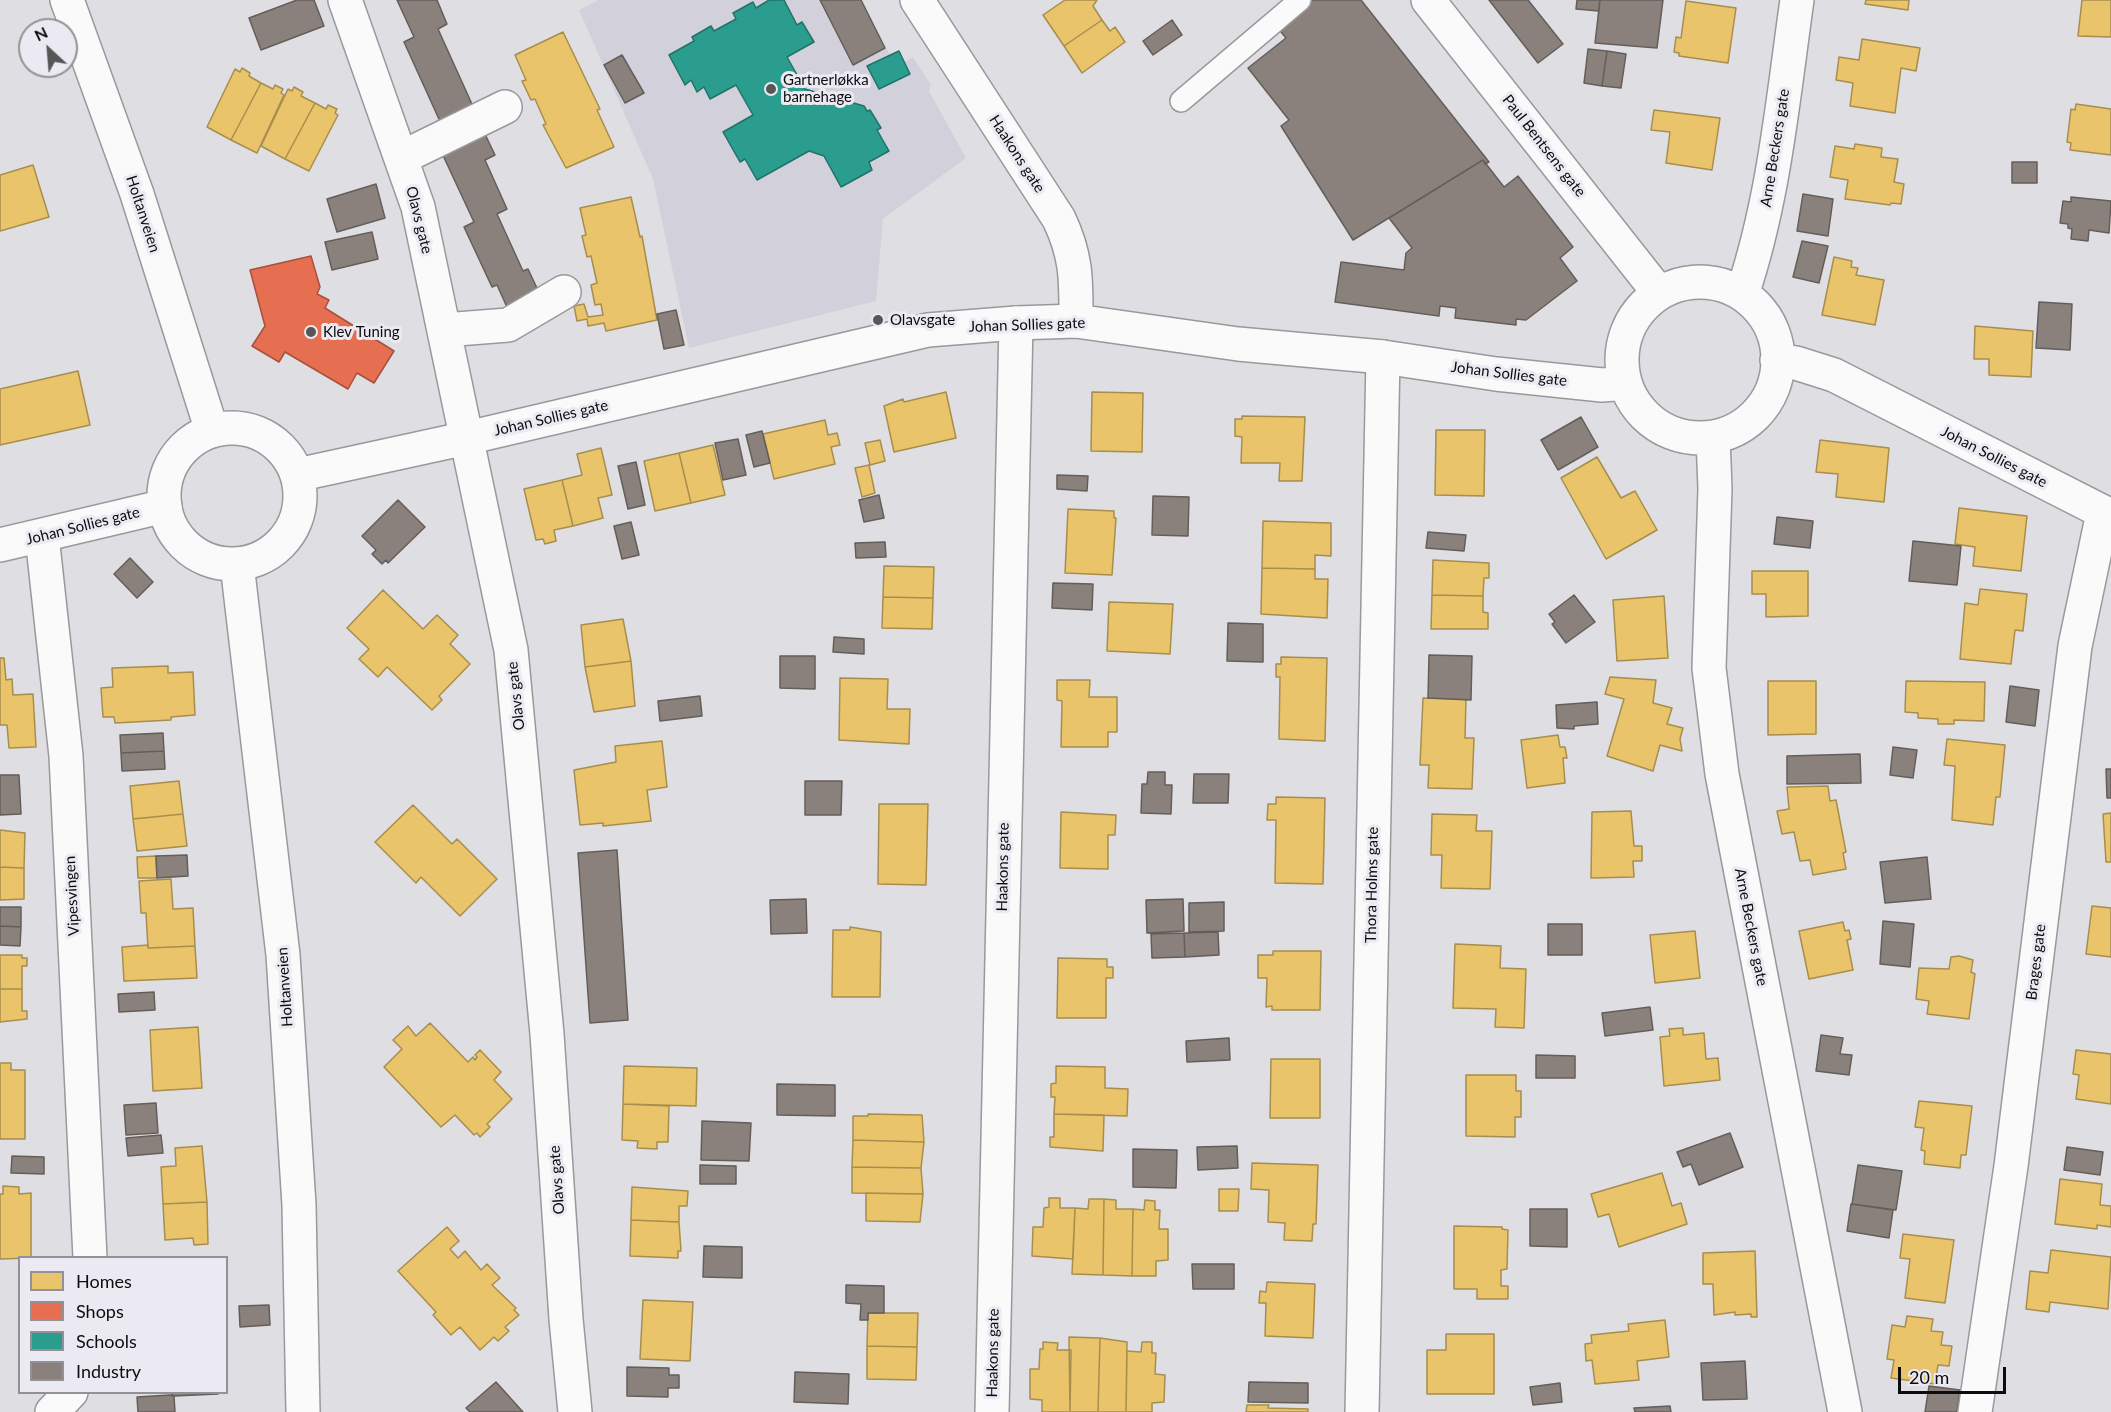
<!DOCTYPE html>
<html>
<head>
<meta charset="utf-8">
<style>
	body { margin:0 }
	#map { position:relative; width:2111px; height:1412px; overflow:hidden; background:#dfdfe3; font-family:Lato,sans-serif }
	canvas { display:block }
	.legend { position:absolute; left:18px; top:1256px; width:210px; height:138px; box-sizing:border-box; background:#ebeaf2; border:2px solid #929197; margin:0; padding:8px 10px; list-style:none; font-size:18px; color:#0c0c0e }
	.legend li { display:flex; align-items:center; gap:12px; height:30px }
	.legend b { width:30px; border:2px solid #929197 }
	.north { position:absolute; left:18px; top:18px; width:60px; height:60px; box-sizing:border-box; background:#ebeaf2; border:2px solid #929197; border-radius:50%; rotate:334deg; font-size:16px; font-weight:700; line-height:24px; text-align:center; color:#0c0c0e }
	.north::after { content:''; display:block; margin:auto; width:21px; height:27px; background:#565659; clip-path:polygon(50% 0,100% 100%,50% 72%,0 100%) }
	.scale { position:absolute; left:1898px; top:1367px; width:108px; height:27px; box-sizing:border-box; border:3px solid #0c0c0e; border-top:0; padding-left:8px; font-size:18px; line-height:21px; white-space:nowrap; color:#0c0c0e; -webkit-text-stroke:4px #ebeaf2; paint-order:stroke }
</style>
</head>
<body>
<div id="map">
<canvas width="2111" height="1412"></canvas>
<ul class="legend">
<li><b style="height:16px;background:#e9c46a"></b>Homes</li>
<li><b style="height:16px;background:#e76f51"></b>Shops</li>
<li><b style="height:16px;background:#2a9d8f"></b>Schools</li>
<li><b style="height:16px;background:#8a817c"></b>Industry</li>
</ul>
<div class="north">N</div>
<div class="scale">20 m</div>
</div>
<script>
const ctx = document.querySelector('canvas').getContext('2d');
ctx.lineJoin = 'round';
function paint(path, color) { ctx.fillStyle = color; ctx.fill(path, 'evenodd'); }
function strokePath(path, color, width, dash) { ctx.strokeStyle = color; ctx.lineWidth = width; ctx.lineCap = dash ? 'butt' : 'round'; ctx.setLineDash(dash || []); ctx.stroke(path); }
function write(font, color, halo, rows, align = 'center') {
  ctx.font = font + ' Lato,sans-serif'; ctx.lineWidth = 6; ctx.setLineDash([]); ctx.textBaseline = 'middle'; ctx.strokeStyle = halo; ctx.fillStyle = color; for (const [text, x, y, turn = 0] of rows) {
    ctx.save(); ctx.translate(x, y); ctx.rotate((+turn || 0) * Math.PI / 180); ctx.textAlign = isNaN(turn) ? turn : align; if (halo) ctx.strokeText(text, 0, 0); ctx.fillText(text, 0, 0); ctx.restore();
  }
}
const built = new Path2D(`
	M599,0H861L890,55L899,51L904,62L913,57L931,85L929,91L966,158L883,219L876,301L689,348L653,179L579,10Z`);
const homes = new Path2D(`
	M1065,0H1097L1093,6L1102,20L1064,46L1043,15Z
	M1866,0H1909L1908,10L1865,4Z
	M2082,0H2111V37L2078,36Z
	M1686,1L1736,8L1728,63L1679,56V53L1674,52L1676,37L1681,38Z
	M1102,20L1110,31L1115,27L1125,42L1082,73L1064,46Z
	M563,32L600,109L597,110L614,147L566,168L543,125L546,124L535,99L531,100L522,81L526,80L515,55Z
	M1862,39L1920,48L1916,71L1901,68L1895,113L1850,106L1853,83L1836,80L1839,57L1859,60Z
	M242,68L250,73L249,76L261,83L231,140L207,127L235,69L240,72Z
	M261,83L273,89L275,85L283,89L281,93L284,95L257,153L231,140Z
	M294,87L303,92L301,96L315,103L285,159L261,146L288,89L292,91Z
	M315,103L326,109L328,105L337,109L335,113L338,115L309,171L285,159Z
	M2076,104L2111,109V155L2070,150L2071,143L2067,142L2071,109L2075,110Z
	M1654,110L1720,118L1712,170L1666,163L1670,132L1651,130Z
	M1855,144L1882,148L1881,157L1898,159L1894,182L1904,184L1901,204L1891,203L1890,205L1845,199L1848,180L1830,177L1835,146L1854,149Z
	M33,165L49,217L0,231V175Z
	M631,197L640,237L642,236L657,320L606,331L604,323L588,326L587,319L577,321L574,306L584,304L588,317L603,315L601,304L595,305L591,285L597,283L591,256L587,257L582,236L586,235L580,208Z
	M1834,257L1852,261L1851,267L1858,268L1856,275L1884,280L1875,325L1822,315Z
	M1975,326L2033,331L2031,377L1989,375V359H1974Z
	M78,371L90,425L0,445V389Z
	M946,392L956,438L894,452L884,406L903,399L904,402Z
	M1092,392L1143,393L1142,452L1091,451Z
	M1242,416L1305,417L1302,481H1279L1280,463H1241L1242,437L1235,436V419H1242Z
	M825,420L828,435L837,433L840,445L831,447L835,464L774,479L763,434Z
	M1436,430H1485L1484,496L1435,495Z
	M880,440L885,461L870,465L865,443Z
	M1820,440L1889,448L1884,502L1836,497L1838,474L1816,472Z
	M713,445L725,495L691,503L679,453Z
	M601,448L612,495L598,498L603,518L573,526L562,480L582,475L577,454Z
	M679,453L691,503L655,511L644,461Z
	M1597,457L1621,498L1635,491L1657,530L1606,559L1561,478Z
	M869,465L875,493L862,497L855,468Z
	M562,480L573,526L554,530L556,541L545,544L543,539L536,540L524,489Z
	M1959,508L2027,516L2021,571L1973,566L1975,547L1955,544Z
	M1068,509L1114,511V518H1116L1112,575L1065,573Z
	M1263,521L1331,523V556L1315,555V569L1262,568Z
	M1433,560L1489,563V578H1484L1483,596L1432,595Z
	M884,566L934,567L933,598L883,597Z
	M1262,568L1315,569V579H1328L1327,618L1261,614Z
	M1752,571H1808V616L1766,617V594H1752Z
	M1980,589L2027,594L2023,631L2015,630L2011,664L1960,659L1965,603L1978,605Z
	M383,590L423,629L437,615L458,635L450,644L470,664L439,696L442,700L432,710L387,667L378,677L359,659L369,649L347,628Z
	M1432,595L1483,596V612L1488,613V629H1431Z
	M1664,596L1668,658L1617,661L1613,600Z
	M883,597L933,598L932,629L882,628Z
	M1109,602L1173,604L1170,654L1107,651Z
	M623,619L631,661L585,667L581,625Z
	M1281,657L1327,658L1325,741L1279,739L1280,677H1276V664H1281Z
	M0,658H4L6,680L12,679L13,695L33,694L36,747L9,748L7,725H0Z
	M631,661L635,706L594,712L585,667Z
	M168,666V673L193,672L195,715L171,717V720L115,723L114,717H103L101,688L113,687L112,668Z
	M1610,677L1656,680L1653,703L1672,708L1667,724L1683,728L1680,739L1682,751L1660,745L1653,771L1607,756L1624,699L1605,694Z
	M840,678L888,679L887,709H910L909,744L839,740Z
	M1057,680H1090L1089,697H1117V732H1108V747H1061L1062,701L1057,700Z
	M1768,681H1816V734L1768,735Z
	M1906,681L1985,682L1984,721L1954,720V724H1938V719L1918,718V713L1905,712Z
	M1423,698L1466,699L1465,738H1474L1472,789L1428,788L1429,765H1420Z
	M1558,735L1560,747H1565L1567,758H1563L1565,783L1527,788L1521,740Z
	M1947,739L2005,745L2000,797H1996L1993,825L1952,820L1955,766L1944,765Z
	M662,741L667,787L647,790L651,821L603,826V823L580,825L574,770L616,762L615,746Z
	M179,781L183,814L133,819L130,786Z
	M1828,786L1830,801L1836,800L1846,852L1843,853L1846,869L1813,875L1810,860L1800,861L1794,832L1782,834L1777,811L1789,809L1787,787Z
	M1276,797L1325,798L1323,884L1275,883L1276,820H1267L1268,804H1276Z
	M879,804H928L926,885L878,884Z
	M413,805L452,844L457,839L497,879L460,916L421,877L416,883L375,842Z
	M1631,811L1634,846H1642V861H1633L1634,877L1591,878L1592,812Z
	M1061,812L1116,815L1115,835H1108V869L1060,868Z
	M2111,813V862H2106L2103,814Z
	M183,814L187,846L137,851L133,819Z
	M1432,814L1477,815L1476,831H1492L1490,889L1441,888L1442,855H1431Z
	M0,830L25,833L24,868L0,867Z
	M156,856L157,878H138L137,857Z
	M0,867L24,868V899L0,900Z
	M171,879L173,909L193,908L195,946L148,948L146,913H141L139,881Z
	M2092,906L2111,908V957L2086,954Z
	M1843,922L1845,931L1849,930L1851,939L1847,940L1853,970L1809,979L1799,931Z
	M850,927L881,932L880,997H832L833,930H850Z
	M1695,931L1700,978L1655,983L1650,935Z
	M1455,944L1501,946L1500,968L1526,969L1524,1028L1495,1027L1496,1009L1453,1008Z
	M148,945V948L195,946L197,978L124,981L122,947Z
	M1273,951H1321L1320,1010H1272V1006L1266,1007L1267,978H1258V955H1273Z
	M0,955H22V958H27V966H22V989H0Z
	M1959,956L1973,960L1971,972L1975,974L1969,1019L1927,1014L1929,1001L1916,999L1919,968L1949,969L1951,957Z
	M1058,958L1107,959V967H1113V978H1106V1018H1057Z
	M0,989H22V1011H27V1019L0,1022Z
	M430,1023L468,1062L473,1057L475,1060L477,1057L475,1055L480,1050L501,1072L494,1080L512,1099L487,1124L490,1127L480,1137L477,1133L474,1135L455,1115L441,1127L384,1067L402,1049L393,1040L408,1026L416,1036Z
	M198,1027L202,1088L153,1091L150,1030Z
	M1683,1028V1035L1704,1033L1706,1059L1718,1058L1720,1080L1664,1086L1660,1037L1670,1036L1669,1029Z
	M2076,1050L2111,1054V1104L2076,1099L2079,1075L2073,1074Z
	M1271,1059H1320V1118H1270Z
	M0,1063H11V1070H25V1139H0Z
	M624,1066L697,1068L696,1106L623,1104Z
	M1056,1066L1105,1067V1088L1128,1089L1127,1116L1054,1114L1055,1097H1051V1084L1056,1083Z
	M1466,1075H1516V1091H1521V1117H1515V1137L1466,1136Z
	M1919,1101L1972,1106L1966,1155H1961L1960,1168L1924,1164L1925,1151L1921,1150L1924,1128L1915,1127Z
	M623,1104L669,1106L668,1142H657V1149L637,1148L638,1141L622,1140Z
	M868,1114L922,1115L924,1142L853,1140V1116H868Z
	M1054,1114L1104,1115L1103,1151L1050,1147V1137H1054Z
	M853,1140L924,1142L921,1168L852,1167Z
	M202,1146L207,1202L163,1204L161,1167L176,1166L175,1148Z
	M1252,1163L1318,1165L1316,1224H1313L1312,1241L1284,1240L1285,1223L1268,1222L1269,1190L1251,1189Z
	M852,1167L921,1168L923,1194L852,1193Z
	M1662,1173L1672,1206L1681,1203L1687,1224L1619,1247L1609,1214L1598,1217L1591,1194Z
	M2060,1179L2102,1184L2100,1205L2111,1206V1227L2097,1225V1229L2055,1224Z
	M3,1186L19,1187V1194L31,1193V1258L0,1259V1194H3Z
	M632,1187L688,1191L687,1206H679V1222L631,1220Z
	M1219,1189H1239L1238,1211H1219Z
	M866,1193L923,1194L920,1222L866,1221Z
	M1049,1198H1060V1208H1075L1073,1259L1032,1256L1033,1227H1043L1044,1208L1049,1207Z
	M1089,1199H1104L1103,1275L1072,1274L1075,1208L1088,1209Z
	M1104,1199L1116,1200V1209H1133L1132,1276L1103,1275Z
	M1145,1200L1155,1201V1210H1160L1159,1229H1168V1260L1156,1261V1276H1132L1133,1209L1144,1210Z
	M207,1202L208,1244L194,1245L193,1238L165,1240L163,1204Z
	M631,1220L679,1222L681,1251H678V1258L630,1256Z
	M1454,1226L1502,1227V1229L1508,1230L1507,1269L1501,1270V1286H1508V1299H1477V1289H1454Z
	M447,1227L459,1241L450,1249L458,1258L465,1251L481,1270L487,1264L500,1278L492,1285L516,1308L514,1310L519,1315L505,1327L509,1331L498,1341L494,1337L480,1350L460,1327L451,1335L433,1315L436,1312L398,1271Z
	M1903,1234L1954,1240L1945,1303L1905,1298L1910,1259L1900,1258Z
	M2051,1250L2111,1257L2108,1309L2050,1302L2049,1312L2026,1309L2030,1271L2048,1273Z
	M1755,1251L1757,1317H1751V1314L1735,1315V1312L1714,1315L1713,1284H1703V1253Z
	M1267,1282L1315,1284L1313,1338L1265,1336L1266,1303H1259L1260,1291L1266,1292Z
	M643,1300L693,1302L690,1361L640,1359Z
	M868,1313H918L917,1347L867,1346Z
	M1907,1316L1933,1319L1931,1331L1943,1332L1941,1345L1952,1346L1949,1366L1938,1365L1935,1384L1891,1378L1894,1360L1887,1359L1892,1325L1905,1327Z
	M1665,1320L1669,1357L1637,1361L1639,1380L1595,1384L1592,1360L1586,1361L1585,1344L1592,1343L1591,1335L1629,1331L1628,1324Z
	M1446,1334H1494V1394H1427V1350H1446Z
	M1069,1337L1100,1338L1098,1412H1070Z
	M1100,1338L1127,1342L1126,1412H1098Z
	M1043,1342L1058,1343L1057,1350H1071L1070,1412H1042V1400L1030,1399V1369H1039L1040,1349H1043Z
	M1142,1342H1152V1353H1156L1155,1374L1165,1375L1164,1402L1152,1403V1412H1126L1127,1351L1141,1352Z
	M867,1346L917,1347L916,1380L867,1379Z
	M1247,1405H1269L1268,1408L1308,1409V1412H1246Z`);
const shops = new Path2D(`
	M311,256L320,287L317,294L329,300L325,308L394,351L374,383L357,373L348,389L285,352L279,362L252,346L265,326L250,270Z`);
const schools = new Path2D(`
	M769,0H784L797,25L802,22L814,42L787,57L805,89L864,106L867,111L870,110L881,128L877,130L889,151L869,162L872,170L841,187L824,156L809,151L757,180L745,159L740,162L723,132L753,115L736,85L710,99L704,87L697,92L691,80L685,85L669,55L694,41L692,37L711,26L714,31L736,19L733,13L753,2L756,8Z
	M899,51L910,74L879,89L867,66Z`);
const industry = new Path2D(`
	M297,0H314L324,26L261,50L249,18Z
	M397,0H437L447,24L438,29L476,113L443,128L404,42L414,37Z
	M820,0H861L885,48L853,65Z
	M1311,0H1361L1489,162L1485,164L1483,160L1353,240L1281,126L1289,120L1248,68L1286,38L1277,27Z
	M1489,0H1528L1563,44L1538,63Z
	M1577,0H1600L1599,11L1576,9Z
	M1600,0H1663L1657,48L1595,43Z
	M1172,20L1182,35L1153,55L1143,41Z
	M1588,49L1607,51L1602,86L1584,83Z
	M1607,51L1626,54L1621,88L1602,86Z
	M622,55L644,93L625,103L604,65Z
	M483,130L495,155L485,160L507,209L497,214L523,271L528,269L543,301L511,316L497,285L492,287L464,227L474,222L440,149Z
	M1483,160L1504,187L1518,176L1573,247L1560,258L1577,281L1526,320L1516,319V325L1455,318L1456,308L1440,306L1439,316L1335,302L1341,262L1404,270L1406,253L1412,248L1389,218Z
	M2012,162H2037V183H2012Z
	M376,184L385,218L337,232L327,199Z
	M1803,194L1833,199L1828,236L1797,231Z
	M2071,197L2111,201L2109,233L2089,230L2088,241L2071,239L2072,229L2068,228V224L2060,223L2063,201L2071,202Z
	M372,232L378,259L332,270L325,242Z
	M1802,241L1828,246L1819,283L1793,277Z
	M2039,302L2072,304L2070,350L2036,348Z
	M676,310L684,345L664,349L657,314Z
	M1581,417L1598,447L1558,470L1541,440Z
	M762,431L770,463L754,467L746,435Z
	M738,439L746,475L723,480L715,443Z
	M636,462L645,505L628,509L618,466Z
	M1057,475L1088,476L1087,491L1057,489Z
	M879,495L884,518L864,522L859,500Z
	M1153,496L1189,497L1188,536L1152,535Z
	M398,500L425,527L388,563L386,560L382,564L372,554L376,550L362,536Z
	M1777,517L1813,521L1810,548L1774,544Z
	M631,522L639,555L622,559L614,526Z
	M1428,532L1466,535L1464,551L1426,548Z
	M1913,541L1961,546L1957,585L1909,581Z
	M885,542L886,557L856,558L855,543Z
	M130,558L153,582L137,598L114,574Z
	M1053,583L1093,584L1092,610L1052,608Z
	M1574,595L1595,622L1566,643L1552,624L1555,622L1549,614Z
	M1228,623L1263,624V662L1227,661Z
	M834,637L864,639V654L833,652Z
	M1429,655L1472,656L1471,700L1428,698Z
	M780,656H815V689L780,688Z
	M2010,686L2039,690L2035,726L2006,722Z
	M700,696L702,716L660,721L658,701Z
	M1597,702L1598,724L1574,726V729L1557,728L1556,705Z
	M163,733L164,751L121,753L120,735Z
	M1893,747L1917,750L1913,778L1890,775Z
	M164,751L165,769L122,771L121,753Z
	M1860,754L1861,783L1787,784V756Z
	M2106,769H2111V798H2107Z
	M1148,772H1165V785H1172L1171,814L1141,813L1142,784H1147Z
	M1194,774H1229L1228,803H1193Z
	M0,775H19L21,814L0,815Z
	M805,781H842L841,815H805Z
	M617,850L628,1020L590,1023L578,853Z
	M187,855L188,876L157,878L156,856Z
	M1927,857L1931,899L1885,903L1880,862Z
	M806,899L807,933L771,934L770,900Z
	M1183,899L1184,931L1147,933L1146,900Z
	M1224,902V931L1189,932V903Z
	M0,907H21V927L0,926Z
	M1883,921L1914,924L1910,967L1880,964Z
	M1548,924H1582V955H1548Z
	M0,926L21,927L20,946L0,945Z
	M1218,932L1219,955L1185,957L1184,933Z
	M1184,933L1185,957L1152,958L1151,934Z
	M154,992L155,1010L119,1012L118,994Z
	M1650,1007L1653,1030L1605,1036L1602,1013Z
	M1821,1035L1843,1038L1840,1054L1852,1055L1849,1075L1816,1071Z
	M1229,1038L1230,1060L1187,1062L1186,1041Z
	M1536,1055L1575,1056V1078H1536Z
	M777,1084L835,1085V1116L777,1115Z
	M156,1103L158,1133L126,1135L124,1105Z
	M702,1121L751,1123L749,1161L701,1160Z
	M1730,1133L1743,1167L1699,1185L1691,1164L1683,1167L1677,1152Z
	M161,1135L163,1153L128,1156L126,1138Z
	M1237,1146L1238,1168L1198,1170L1197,1147Z
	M2067,1147L2103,1152L2100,1175L2064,1170Z
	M1133,1149L1177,1150L1176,1188L1133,1187Z
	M12,1156L44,1157V1174L11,1173Z
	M700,1165L736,1166V1184H700Z
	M1858,1165L1902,1171L1896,1210L1852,1204Z
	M1851,1204L1893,1210L1889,1238L1847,1231Z
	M1530,1209H1567V1247L1530,1246Z
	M704,1246L742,1247V1278L703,1277Z
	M1192,1264H1234V1289H1193Z
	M846,1285L884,1286V1313H868V1320H860L861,1304L846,1303Z
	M269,1305L270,1325L240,1327L239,1306Z
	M1745,1361L1747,1399L1703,1400L1701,1363Z
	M627,1367L669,1368V1375H679V1388H668V1397L627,1396Z
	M795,1372L849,1374L848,1404L794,1402Z
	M496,1382L523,1412H470L466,1408Z
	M1249,1382L1308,1383V1403L1248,1402Z
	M1560,1383L1562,1402L1533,1405L1530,1387Z
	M1929,1386L1960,1390L1957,1412H1925Z
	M170,1392H217L218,1394L174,1396Z
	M170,1395L174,1396L175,1412H138L137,1397Z
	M1670,1406L1671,1412H1635L1634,1408Z`);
const lane = new Path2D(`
	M1181,101L1300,0`);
const street = new Path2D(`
	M345,0L418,207L511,650L547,1034L566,1319L575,1412
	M917,0L1059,219C1077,257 1076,280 1076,321
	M1428,0L1659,293
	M401,158L505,107
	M444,330L508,325L564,292
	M42,536L66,756L90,1258
	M0,545L165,506
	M52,1412L71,1392
	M992,1412L1016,323
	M1362,1412L1383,357
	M1975,1412L2011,1166L2075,646L2103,513`);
const secondary = new Path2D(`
	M67,0L137,194L212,431
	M1622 360a78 78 0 1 1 156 0a78 78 0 1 1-156 0Z
	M1742,294C1774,200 1783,98 1797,0
	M1777,360L1796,363L1834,375L2111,516
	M164 496a68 68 0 1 1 136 0a68 68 0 1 1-136 0Z
	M1713,437L1715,489L1709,668L1722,774L1845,1412
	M297,475L467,438L928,330L1016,323L1076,321L1238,344L1383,357L1496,374L1602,385L1625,383
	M237,564L283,955L299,1205L303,1412`);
const markers = [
	[771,89,6,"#565659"],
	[878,320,6,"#565659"],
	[311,332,6,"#565659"]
];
const poiNames = [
	["Gartnerløkka",783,80],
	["barnehage",783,97],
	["Olavsgate",890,320],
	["Klev Tuning",323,332]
];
const streetNames = [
	["Paul Bentsens gate",1544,146,52],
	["Arne Beckers gate",1775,148,-81],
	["Haakons gate",1017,154,57],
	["Holtanveien",143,214,72],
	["Olavs gate",419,220,76],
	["Johan Sollies gate",1027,325,-2],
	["Johan Sollies gate",1509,374,7],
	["Johan Sollies gate",551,418,-13],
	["Johan Sollies gate",1994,457,27],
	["Johan Sollies gate",83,526,-14],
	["Olavs gate",516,696,-96],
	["Haakons gate",1003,867,-89],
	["Thora Holms gate",1372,885,-89],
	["Vipesvingen",72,896,-93],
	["Arne Beckers gate",1751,927,79],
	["Brages gate",2036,962,-83],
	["Holtanveien",285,987,-94],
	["Olavs gate",557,1180,-94],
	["Haakons gate",993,1353,-89]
];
paint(built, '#d2d1db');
paint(homes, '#e9c46a');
strokePath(homes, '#a78d4e', 1.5);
paint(shops, '#e76f51');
strokePath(shops, '#a5513d', 1.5);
paint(schools, '#2a9d8f');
strokePath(schools, '#217268', 1.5);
paint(industry, '#8a817c');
strokePath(industry, '#645e5b', 1.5);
strokePath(lane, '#99999c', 24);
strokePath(street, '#99999c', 36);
strokePath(secondary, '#99999c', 36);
strokePath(lane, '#fafafb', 21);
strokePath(street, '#fafafb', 33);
strokePath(secondary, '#fafafb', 33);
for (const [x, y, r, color] of markers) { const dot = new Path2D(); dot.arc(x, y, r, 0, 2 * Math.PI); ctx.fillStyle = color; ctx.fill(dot); strokePath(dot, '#ebeaf2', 2); }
write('15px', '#0c0c0e', '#ebeaf2', poiNames, 'left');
write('15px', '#0c0c0e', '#ebeaf2', streetNames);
</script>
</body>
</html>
